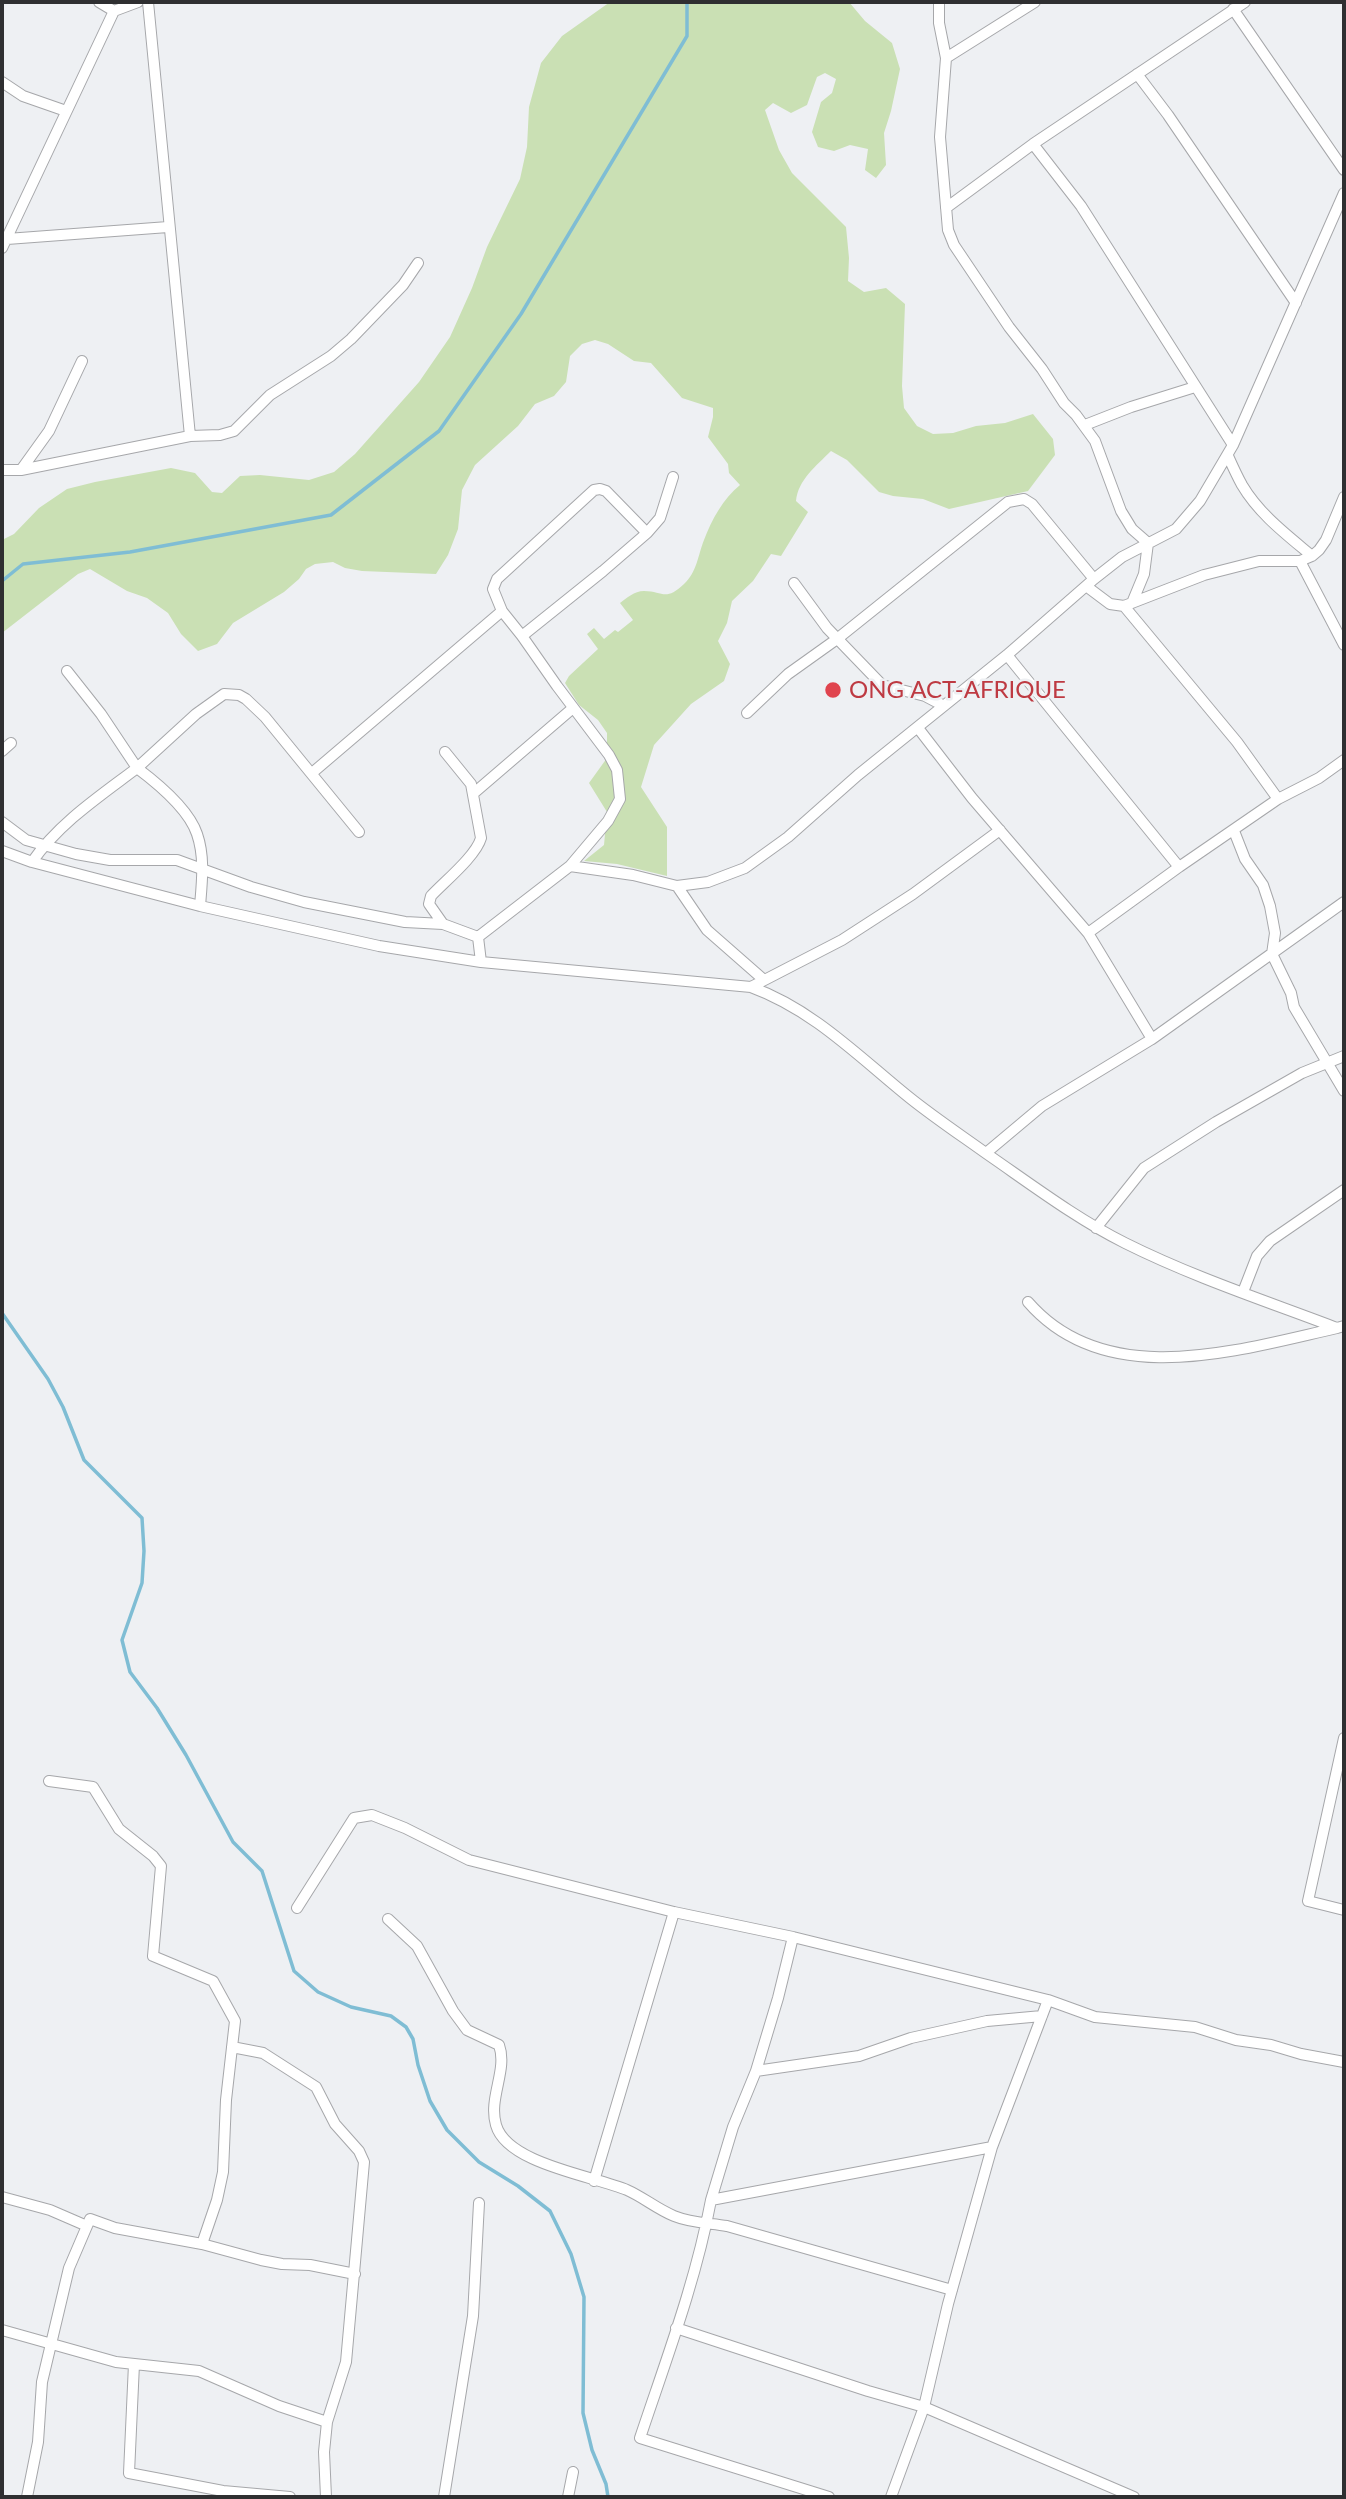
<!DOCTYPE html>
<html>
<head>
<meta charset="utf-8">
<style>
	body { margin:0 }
	#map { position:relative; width:1346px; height:2499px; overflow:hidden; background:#eef0f3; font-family:Lato,sans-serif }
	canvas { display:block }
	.frame { position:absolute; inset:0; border:4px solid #2f2f31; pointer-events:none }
</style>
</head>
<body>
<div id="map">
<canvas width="1346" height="2499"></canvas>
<div class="frame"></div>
</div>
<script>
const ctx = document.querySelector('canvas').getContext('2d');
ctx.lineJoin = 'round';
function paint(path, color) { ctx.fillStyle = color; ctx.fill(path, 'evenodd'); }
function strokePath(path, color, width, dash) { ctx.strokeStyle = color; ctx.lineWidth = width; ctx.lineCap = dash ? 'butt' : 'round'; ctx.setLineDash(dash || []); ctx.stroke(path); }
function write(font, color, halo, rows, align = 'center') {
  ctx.font = font + ' Lato,sans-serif'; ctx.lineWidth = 5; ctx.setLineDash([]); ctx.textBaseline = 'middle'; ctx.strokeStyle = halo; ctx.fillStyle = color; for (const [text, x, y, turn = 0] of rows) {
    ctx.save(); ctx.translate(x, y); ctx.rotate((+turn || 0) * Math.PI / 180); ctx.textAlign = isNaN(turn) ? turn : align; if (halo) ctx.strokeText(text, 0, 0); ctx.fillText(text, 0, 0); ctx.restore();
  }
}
const green = new Path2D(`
	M610,2H849L865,21L892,43L900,69L891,111L884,133L886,165L876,178L865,170L868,149L850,145L834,151L818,147L812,132L821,102L832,93L836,79L825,73L817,77L807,105L791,113L773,103L765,110L779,150L792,173L846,227L849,258L848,281L864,292L886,288L905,304L902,386L904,408L917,426L933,434L953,433L976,426L1005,423L1033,414L1053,439L1055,455L1028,491L949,509L923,499L893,496L879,492L847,460L831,451C816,466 798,480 796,501L808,512L781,556L771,554L753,581L732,601L727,623L718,641L730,664L724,681L691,704L654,745L641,787L667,827V876L617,864L584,861L604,845L607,812L589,783L607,758V733L598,720L579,705L565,683L569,676L598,649L587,634L594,628L604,639L615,630L618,632L633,620L620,603C627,598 634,591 644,591C663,591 665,602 684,584C697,572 698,555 704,540C712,519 723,499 740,485L729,473L728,464L708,437L713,417V408L682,398L651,363L634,361L608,344L595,340L582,344L570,356L566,382L554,396L535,404L518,426L475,465L462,490L458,529L448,555L436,574L362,571L345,568L333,562L315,564L306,569L299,579L284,592L233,623L217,644L198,651L181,634L168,613L147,598L127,591L90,569L78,574L2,633V540L14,534L39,508L67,489L95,482L171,468L195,473L212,492L222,493L240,476L260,475L309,480L334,472L355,454L419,382L450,337L472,288L487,247L520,179L527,147L529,107L541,63L562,36Z`);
const stream = new Path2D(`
	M2,581L23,564L130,552L331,515L439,431L521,314L687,36V2
	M2,1313L48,1379L63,1407L84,1460L142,1518L144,1551L142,1583L122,1640L130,1672L157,1708L186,1755L233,1842L262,1871L294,1971L318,1992L351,2007L391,2016L406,2027L413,2039L418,2065L430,2101L447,2130L479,2162L518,2186L550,2211L571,2254L584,2297L583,2413L592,2450L606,2484L608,2497`);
const minor = new Path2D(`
	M99,2L114,11
	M148,2L190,436
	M939,2V23L946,58L940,137L948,230L954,245L1009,327L1042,369L1064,403L1076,415L1095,441L1121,511L1132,529L1148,543
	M1233,9L1344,170
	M946,58L1035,2
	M1137,74L1168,115L1296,303
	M2,82L23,96L66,111
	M1033,144L1081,206L1233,445
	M946,208L1033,144L1245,2
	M7,239L168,227
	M2,248L114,11L138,2
	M1085,425L1131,407L1195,387
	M1228,456C1232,465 1237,476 1242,485C1259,514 1287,535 1312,556
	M2,470H21L190,436L220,435L234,431L270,395L331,356L351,339L403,285L418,263
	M21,470L49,431L82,361
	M647,533L660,518L673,477
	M1300,561L1344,645
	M1094,579L1122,557L1176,529L1200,501L1233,445L1344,193
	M794,583L827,628L882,685L925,696L944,706
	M1086,586L1110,604L1124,606L1204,575L1259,561H1300L1312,556L1319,550L1326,540L1344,497
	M1132,603L1144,574L1148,543
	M1124,606L1237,742L1278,799
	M522,636L603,571L647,533L606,491L600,489L594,490L497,579L493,589L502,611L522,636L557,686L609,755L617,770L620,799L608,821L570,866
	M1007,655L1179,867
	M67,671L101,714L137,768L196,714L224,694L239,695L246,699L265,717L359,832
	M918,728L972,798L1088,933L1152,1039
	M2,751L11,743
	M312,773L502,611
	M474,793L573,708
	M2,822L26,840L76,854L110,860H177L251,887L304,902L405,922L443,924L478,937L570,866L633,875L677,886L708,882L745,868L788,837L858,775L1007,655L1094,579L1032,504L1024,499L1008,502L837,639L788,674L747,713
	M1234,831L1245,859L1263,885L1270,906L1275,933L1272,954L1291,993L1294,1007L1344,1091
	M2,851L32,862L200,906L379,946L481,962L751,987C814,1010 859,1057 910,1098C935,1118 962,1136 987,1154C1032,1185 1077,1219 1125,1243C1193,1277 1266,1301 1337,1328L1344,1326
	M32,862C59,823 100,796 137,768C157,783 189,810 197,834C205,857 202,882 200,906
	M677,886L707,930L764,980
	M443,924L429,904L431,896C444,882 476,856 481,838L471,784L445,752
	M1088,933L1179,867L1278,799L1319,778L1344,760
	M478,937L481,962
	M751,987L842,940L913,894L1000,830
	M986,1153L1042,1106L1152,1039L1344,902
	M1096,1228L1144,1168L1216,1122L1302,1073L1344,1056
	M1243,1292L1257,1256L1270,1241L1344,1190
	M1028,1302C1106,1392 1238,1350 1337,1328
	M1344,1738L1308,1901L1344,1910
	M49,1781L93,1787L119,1829L153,1856L161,1866L153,1956L213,1981L235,2021L226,2100L223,2172L217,2200L202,2244
	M297,1908L354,1818L372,1815L405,1828L469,1860L674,1912L793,1937
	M388,1919L417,1946L453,2011L467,2030L499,2045C508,2070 488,2098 496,2125C507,2164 594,2176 627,2190C643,2197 657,2209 674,2216C691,2223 709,2223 727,2226L952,2290
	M232,2047L263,2053L316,2087L335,2124L359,2151L364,2162L346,2362L327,2422L324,2452L326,2497
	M756,2071L778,1998L793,1937L1048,2000L1095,2017L1195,2027L1236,2040L1271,2045L1301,2054L1344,2062
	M594,2181L674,1912
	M2,2197L50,2210L87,2226
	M711,2200L733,2127L756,2071L859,2056L911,2038L987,2021L1042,2016
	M676,2328L868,2391L924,2407L1134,2497
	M2,2330L116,2362L199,2371L279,2406L327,2422
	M134,2364L129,2473L223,2491L290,2497
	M27,2497L38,2442L42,2382L69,2268L90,2219L115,2228L202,2244L261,2260L282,2264L310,2265L355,2274
	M444,2497L473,2316L479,2203
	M568,2497L573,2472
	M829,2497L640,2438C666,2360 696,2281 711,2200L992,2147
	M891,2497L924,2407L948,2304L992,2147L1048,2000`);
const markers = [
	[833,690,9,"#e0444e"]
];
const healthNames = [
	["ONG ACT-AFRIQUE",849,690]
];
paint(green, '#cae0b4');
strokePath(stream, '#7fbdd4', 3.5);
strokePath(minor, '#a6a7aa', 12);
strokePath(minor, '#fff', 10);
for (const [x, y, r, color] of markers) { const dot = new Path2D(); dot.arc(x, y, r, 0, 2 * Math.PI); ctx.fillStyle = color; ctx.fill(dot); strokePath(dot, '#eef0f3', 2.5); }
write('24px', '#be3a42', '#eef0f3', healthNames, 'left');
</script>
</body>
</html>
